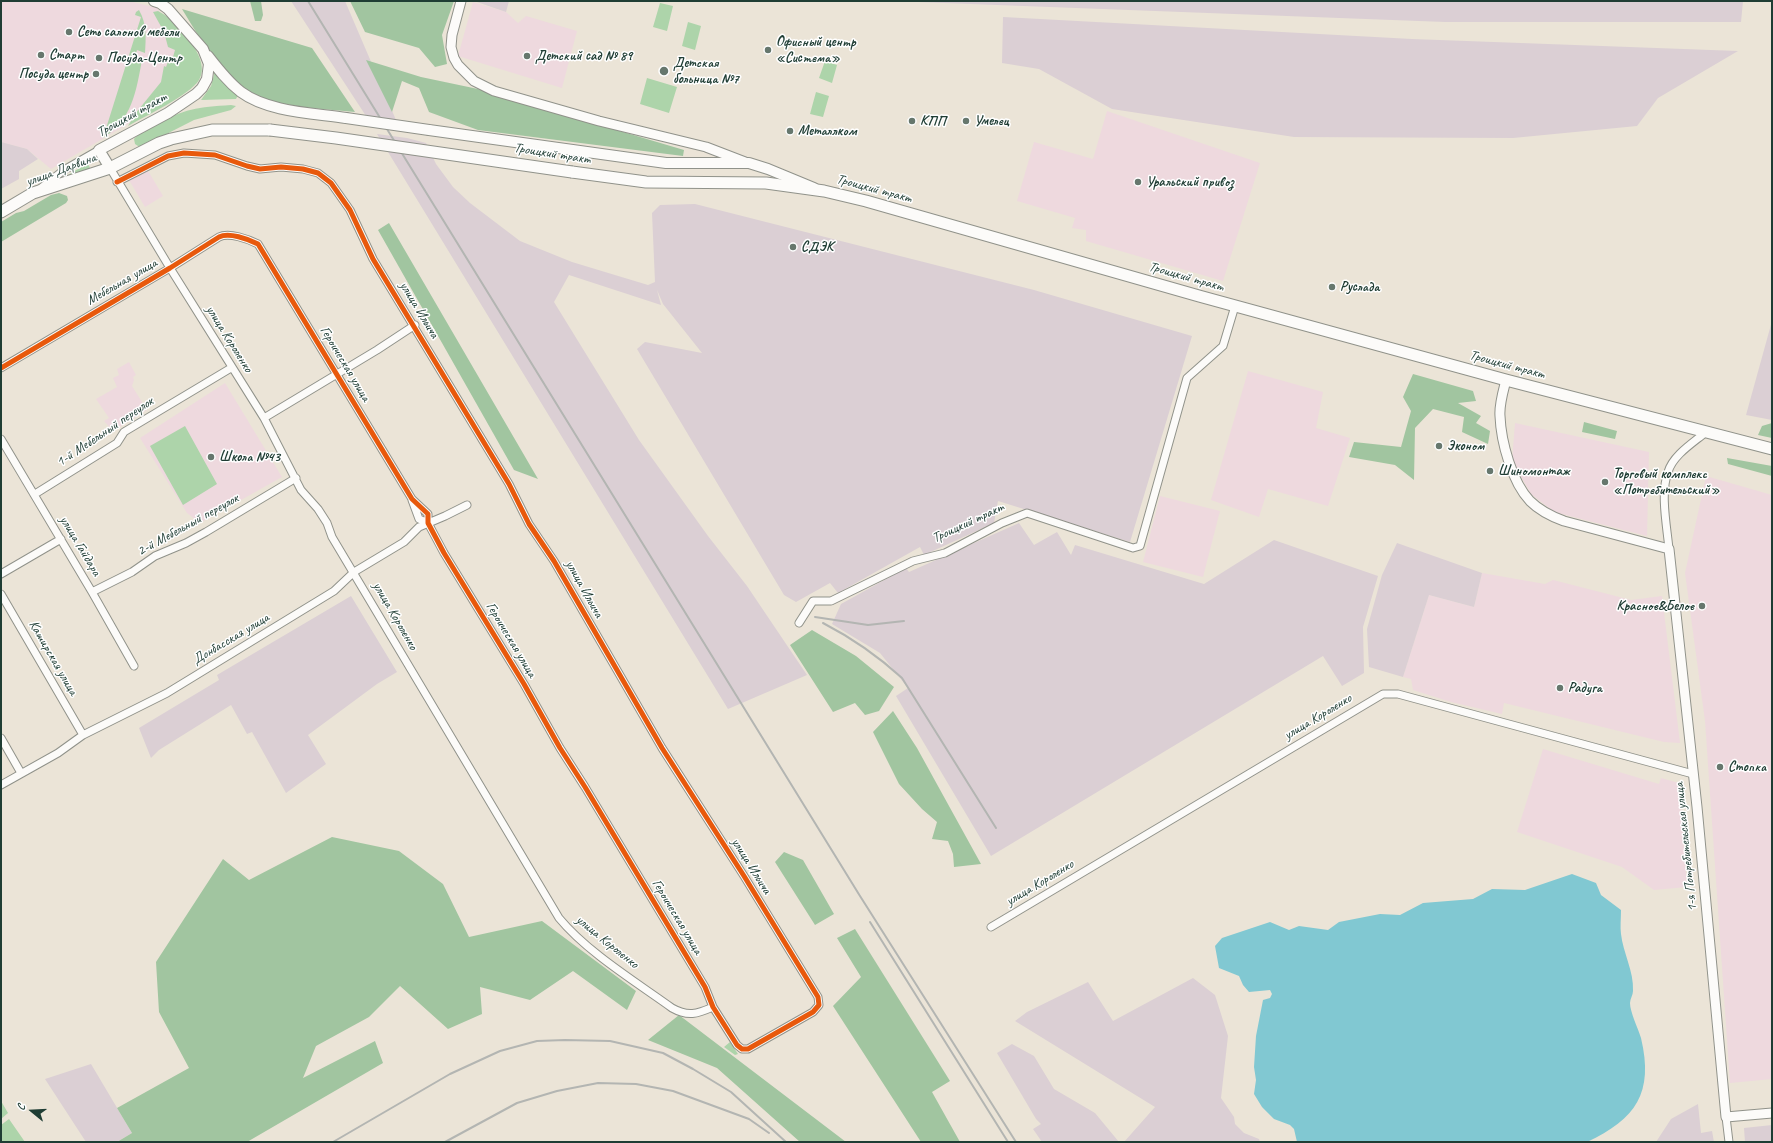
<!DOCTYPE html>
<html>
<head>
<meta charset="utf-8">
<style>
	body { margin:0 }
	#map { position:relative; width:1773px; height:1143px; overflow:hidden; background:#ebe4d7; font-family:Caveat,sans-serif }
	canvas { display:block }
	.frame { position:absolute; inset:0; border:2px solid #1f3d34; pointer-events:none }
	.north { position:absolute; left:12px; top:1091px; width:40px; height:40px; -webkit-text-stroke:3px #fff; paint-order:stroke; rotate:288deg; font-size:11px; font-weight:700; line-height:16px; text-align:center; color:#1f3d34 }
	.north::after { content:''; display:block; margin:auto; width:14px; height:18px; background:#1f3d34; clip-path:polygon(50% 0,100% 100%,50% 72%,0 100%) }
</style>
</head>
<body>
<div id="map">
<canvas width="1773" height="1143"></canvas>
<div class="frame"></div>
<div class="north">С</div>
</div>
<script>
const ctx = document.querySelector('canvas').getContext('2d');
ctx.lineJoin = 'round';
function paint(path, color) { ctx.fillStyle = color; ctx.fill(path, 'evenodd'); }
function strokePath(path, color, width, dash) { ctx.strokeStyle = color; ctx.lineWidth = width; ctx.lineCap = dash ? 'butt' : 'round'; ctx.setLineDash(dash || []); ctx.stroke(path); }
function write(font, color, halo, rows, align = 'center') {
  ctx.font = font + ' Caveat,sans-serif'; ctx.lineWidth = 3; ctx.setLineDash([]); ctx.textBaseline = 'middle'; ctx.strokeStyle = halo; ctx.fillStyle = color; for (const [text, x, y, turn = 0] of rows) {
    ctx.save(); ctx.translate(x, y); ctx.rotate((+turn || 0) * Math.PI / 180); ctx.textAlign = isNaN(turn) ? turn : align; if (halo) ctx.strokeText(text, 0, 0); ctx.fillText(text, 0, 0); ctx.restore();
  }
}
const built = new Path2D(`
	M1,1H129L157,8L184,46L171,91L133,121L51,169L27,149L1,142Z
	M473,2L506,12L518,23L526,16L577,31L562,88L458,56Z
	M1107,111L1260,163L1223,281L1086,241V230L1072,228L1075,218L1017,201L1034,142L1093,159Z
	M147,169L163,196L145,207L129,180Z
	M129,362L136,375L133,377L134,380L132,386L147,410L113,431L104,421L109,418L96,399L117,387L113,378L119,375L117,369Z
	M1248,371L1323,392L1316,428L1350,438L1328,506L1268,489L1259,517L1211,500Z
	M225,383L282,477L200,523L187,513L140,438Z
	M1515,423L1649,452L1647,536L1554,512L1531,494L1512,461Z
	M1706,476L1772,495V1079L1730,1083L1705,721L1685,573Z
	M1160,496L1220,511L1203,577L1143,562Z
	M1482,573L1545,584L1553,580L1631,600L1662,596L1680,743L1664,742L1504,703L1502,714L1451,702L1413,690L1411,679L1403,677L1429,595L1474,607Z
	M1543,749L1659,784L1661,778L1679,783L1687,887L1654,890L1622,867L1517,832Z`);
const industrial = new Path2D(`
	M291,1H345L396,120L366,116Z
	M474,1H509L506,12Z
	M769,1H1743L1741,22H1445L918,2Z
	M1003,17L1412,39L1738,51L1658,98L1637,126L1513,138L1294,137L1112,109L1039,69L1002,63Z
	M377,134L407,138L426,143L436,164L453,187L470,203L520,241L572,262L648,285L655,282L652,213L660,205L695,204L1034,290L1192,336L1130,542L998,501L994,523L924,555L920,547L838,593L830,583L796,602L784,595L637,349L645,342L702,353L663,304L657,290L661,305L569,275L554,302L639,440L708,536L747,586L807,675L728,709Z
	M1,142L27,149L38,159L19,171V179L1,189Z
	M1772,321V420L1746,415Z
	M1019,523L1034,545L1057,532L1071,555L1075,545L1204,584L1274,540L1378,576L1363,627L1364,673L1342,686L1323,656L991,856L896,696L908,688L880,653L832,624L841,604L906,568L909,572Z
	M1397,543L1482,573L1474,607L1429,595L1403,677L1369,667L1367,629L1382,575Z
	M351,596L397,672L377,684L308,735L326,764L286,793L252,732L247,734L231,705L159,750L151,758L139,728L219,680L217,675Z
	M1193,978L1215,995L1228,1036L1221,1098L1234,1117L1235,1124L1244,1133L1259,1139L1260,1142H1124L1155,1107L1015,1021L1027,1012L1088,982L1113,1021Z
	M1012,1044L1034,1056L1054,1089L1095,1113L1119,1142H1042L1033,1129L1041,1124L1036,1119L997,1053Z
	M91,1064L132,1133L117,1142H86L45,1079Z
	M1698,1104L1701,1133L1712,1131L1714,1142H1656L1671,1119Z
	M1772,1125V1142H1745L1744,1128Z`);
const green = new Path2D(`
	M660,3L673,6L667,31L653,27Z
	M139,10C147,24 146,38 145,53L137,50L135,58L142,60C136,92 132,120 103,138L141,17L135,15L136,12Z
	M158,11C172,18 185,33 193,45C199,55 206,68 199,80C190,95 145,116 128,126L135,114L161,82L164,66L166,67L170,56L173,57L175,50L168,47L164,32L153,12Z
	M688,22L701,26L695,50L682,46Z
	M825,61L837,65L832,83L819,78Z
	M215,71L238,95L236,99L201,100L211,86Z
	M647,78L677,87L669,113L640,104Z
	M816,92L829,96L823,117L810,114Z
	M231,105L236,106L231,110L194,120L143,146H138L135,144L134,139C140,132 146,129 154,125C184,109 198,107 231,105Z
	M88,163L91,171L68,177V175Z
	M185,426L217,484L183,505L150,446Z
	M730,1042L738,1054L735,1055L724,1047Z
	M1,1101L8,1113L1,1119Z
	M9,1119L25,1142H3L1,1139V1125Z`);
const forest = new Path2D(`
	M250,1H261L263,15L261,21H255Z
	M350,1H454L442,35L447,64L435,67L419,48L365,32Z
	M182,9L312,48L355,112C328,109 289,108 264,98C226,84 202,42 182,9Z
	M366,60L421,77L478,89L684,150L683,156L478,130L429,112L419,88L402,81L392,112Z
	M59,193L67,196L68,200L66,203L1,242V222L16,213L24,211L51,195Z
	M389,223L538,479L514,470L378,230Z
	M1413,374L1473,391L1476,401L1458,403L1481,416L1476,423L1490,431L1488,444L1462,432L1464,417L1433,409L1415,428L1414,480L1395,465L1349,457L1354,442L1401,447L1411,411L1403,397Z
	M1584,422L1617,431L1615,439L1582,432Z
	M1772,423V438L1758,435L1762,426Z
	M1727,458L1772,466V476L1728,464Z
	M812,630L856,656L894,687L879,711L865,715L855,703L833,712L790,645Z
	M893,711L917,748L981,864L954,867L953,854L948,841L932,839L937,822L922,809L899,784L873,732Z
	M332,837L399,851L443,884L469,937L542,921L636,991L627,1010L573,971L530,1000L480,987L482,1014L448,1029L400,986L369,1017L316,1046L303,1078L375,1041L383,1063L247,1142H117L132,1133L117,1108L189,1068L159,1012L156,962L223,859L249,880Z
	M784,852L803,860L834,914L815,925L775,862Z
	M855,929L950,1081L932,1092L960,1142H921L833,1006L861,977L837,938Z
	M679,1015L846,1142H800L717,1068L648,1040Z`);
const water = new Path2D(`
	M1572,874L1596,883L1601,895L1621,910C1621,918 1620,927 1621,934C1623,953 1634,971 1633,991C1633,995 1630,999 1630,1003C1630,1012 1638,1028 1641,1038C1654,1093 1636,1119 1587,1142H1297L1294,1129L1290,1125L1274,1119L1262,1107L1254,1094L1256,1080L1254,1067L1256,1036L1263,1000L1270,998L1272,994L1270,990L1249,992L1243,985L1239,976L1219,968L1215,946L1222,938L1270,922L1289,930L1299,926L1328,930L1339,922L1380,914L1400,915L1423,903L1473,899L1492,889L1525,890Z`);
const minor = new Path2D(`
	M110,168L170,268L264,418L301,490L318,509L327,523L332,537L559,918C587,952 636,982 672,1008C688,1017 697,1014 713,1007
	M41,188L64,170L99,150
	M1,368L170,268L219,237C229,232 248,239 258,244L412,499L428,514V523L444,553L524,684L560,748L585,787L705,987L713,1007L737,1045L742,1049H748L813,1012L819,1005L818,997L744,876L662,748L554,561L529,524L509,484L373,259L350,210L331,183L318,173L303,169L281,167L260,169L247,166L215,155L184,153L168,156L117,182
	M264,418L377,350L415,325
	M1,439L92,592L134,666
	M35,494L117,443L124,432L231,368
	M412,500L419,519L428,523
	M1669,549C1667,527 1660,493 1668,472C1673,455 1693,443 1706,432
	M1,574L61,539
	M92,592L132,572L155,556L186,543L206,532L296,478
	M1,594L83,735
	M799,623L813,601H831L913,561L945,553L1002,523L1027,513L1133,548L1140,546L1187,378L1223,346L1235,306
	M1,738L21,773
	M1,785L58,753L83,735L167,693L334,591L354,572L404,542L419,527L445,516L467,505
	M991,927L1383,694H1398L1693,774
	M1726,1117L1729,1142`);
const tertiary = new Path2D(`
	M461,1L452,35L451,47L454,58L458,65L474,81L494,91L599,121L706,147L745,162
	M1506,380C1503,392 1499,405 1500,416C1501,442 1512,482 1530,501C1539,510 1553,517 1564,521L1669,549L1697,807L1726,1117L1772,1113`);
const secondary = new Path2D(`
	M208,56C218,69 228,82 241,92C268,112 313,113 346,118
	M429,130L666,163H749L768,169L814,188
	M110,168L99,150L168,113L196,94L202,88L207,79L209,64L203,49L168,9L160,3L154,1`);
const primary = new Path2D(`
	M572,172L646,182L766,183L824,191L866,201L1199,296L1506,380L1772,449
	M1,212L33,193L110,168L159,143L171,139L212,130H270`);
const rail = new Path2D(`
	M308,1L860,896L1016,1142
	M815,617L868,625L904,621
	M823,623C852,638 878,656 902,678L996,828
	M870,922L1008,1142
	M333,1142L450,1074L500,1051L537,1041L565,1040L610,1041L663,1053L693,1069L731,1092L786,1142
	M445,1142L517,1103L557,1091L598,1083L636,1084L673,1091L749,1119L769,1133`);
const secondaryBridge = new Path2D(`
	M346,118L429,130`);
const primaryBridge = new Path2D(`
	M270,130L336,138L572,172`);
const cycleway = new Path2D(`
	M1,368L170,268L219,237C229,232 248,239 258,244L412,499L428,514V523L444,553L524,684L560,748L585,787L705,987L713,1007L737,1045L742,1049H748L813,1012L819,1005L818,997L744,876L662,748L554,561L529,524L509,484L373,259L350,210L331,183L318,173L303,169L281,167L260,169L247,166L215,155L184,153L168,156L117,182`);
const markers = [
	[69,32,4,"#66776d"],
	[768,50,4,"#66776d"],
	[41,55,4,"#66776d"],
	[527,56,4,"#66776d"],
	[99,58,4,"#66776d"],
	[664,71,5,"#66776d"],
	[96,74,4,"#66776d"],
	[912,121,4,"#66776d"],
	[966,121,4,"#66776d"],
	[790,131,4,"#66776d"],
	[1138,182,4,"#66776d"],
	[793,247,4,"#66776d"],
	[1332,287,4,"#66776d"],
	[1439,446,4,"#66776d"],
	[211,457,4,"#66776d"],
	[1490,471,4,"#66776d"],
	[1605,482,4,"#66776d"],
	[1702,606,4,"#66776d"],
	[1560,688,4,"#66776d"],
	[1720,767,4,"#66776d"]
];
const poiNames = [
	["Сеть салонов мебели",77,32],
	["Офисный центр",776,42],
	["«Система»",776,58],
	["Старт",49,55],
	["Детский сад № 89",535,56],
	["Посуда-Центр",107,58],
	["Детская",673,63],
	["больница №7",673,79],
	["Посуда центр",88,74,"right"],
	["КПП",920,121],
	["Умелец",974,121],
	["Металлком",798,131],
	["Уральский привоз",1146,182],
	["СДЭК",801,247],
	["Руслада",1340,287],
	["Эконом",1447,446],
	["Школа №43",219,457],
	["Шиномонтаж",1498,471],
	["Торговый комплекс",1613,474],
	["«Потребительский»",1613,490],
	["Красное&Белое",1694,606,"right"],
	["Радуга",1568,688],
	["Стопка",1728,767]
];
const streetNames = [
	["Троицкий тракт",132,115,-29],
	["Троицкий тракт",552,154,9],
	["улица Дарвина",61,170,-20],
	["Троицкий тракт",874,189,15],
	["Троицкий тракт",1186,277,16],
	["Мебельная улица",122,282,-30],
	["улица Ильича",419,310,59],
	["улица Короленко",229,339,58],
	["Героическая улица",345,364,59],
	["Троицкий тракт",1507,365,15],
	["1-й Мебельный переулок",105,432,-34],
	["Троицкий тракт",968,523,-25],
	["2-й Мебельный переулок",188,525,-29],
	["улица Гайдара",80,546,59],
	["улица Ильича",584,589,61],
	["улица Короленко",395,616,60],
	["Донбасская улица",231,639,-31],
	["Героическая улица",511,640,59],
	["Каширская улица",53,658,60],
	["улица Короленко",1318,717,-31],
	["1-я Потребительская улица",1686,847,-96],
	["улица Ильича",751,866,58],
	["улица Короленко",1040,883,-31],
	["Героическая улица",677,917,59],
	["улица Короленко",607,942,39]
];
paint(built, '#eed9de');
paint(industrial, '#dbcfd4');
paint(green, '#add4aa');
paint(forest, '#a1c5a0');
paint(water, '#81c8d2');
strokePath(minor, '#90928a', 9);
strokePath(tertiary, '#90928a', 11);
strokePath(secondary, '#90928a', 12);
strokePath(primary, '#90928a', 13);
strokePath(minor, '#fcfbf9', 7);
strokePath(tertiary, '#fcfbf9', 9);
strokePath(secondary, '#fcfbf9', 10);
strokePath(primary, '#fcfbf9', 11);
strokePath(rail, '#b3b5b2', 2);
strokePath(secondaryBridge, '#90928a', 12, []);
strokePath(primaryBridge, '#90928a', 13, []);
strokePath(secondaryBridge, '#fcfbf9', 10);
strokePath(primaryBridge, '#fcfbf9', 11);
strokePath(cycleway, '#e8590c', 5);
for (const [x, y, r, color] of markers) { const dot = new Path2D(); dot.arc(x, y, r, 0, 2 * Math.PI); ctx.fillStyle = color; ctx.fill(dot); strokePath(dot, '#fff', 1.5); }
write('bold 14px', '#1f3d34', '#fff', poiNames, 'left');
write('14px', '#1f3d34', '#fff', streetNames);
</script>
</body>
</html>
